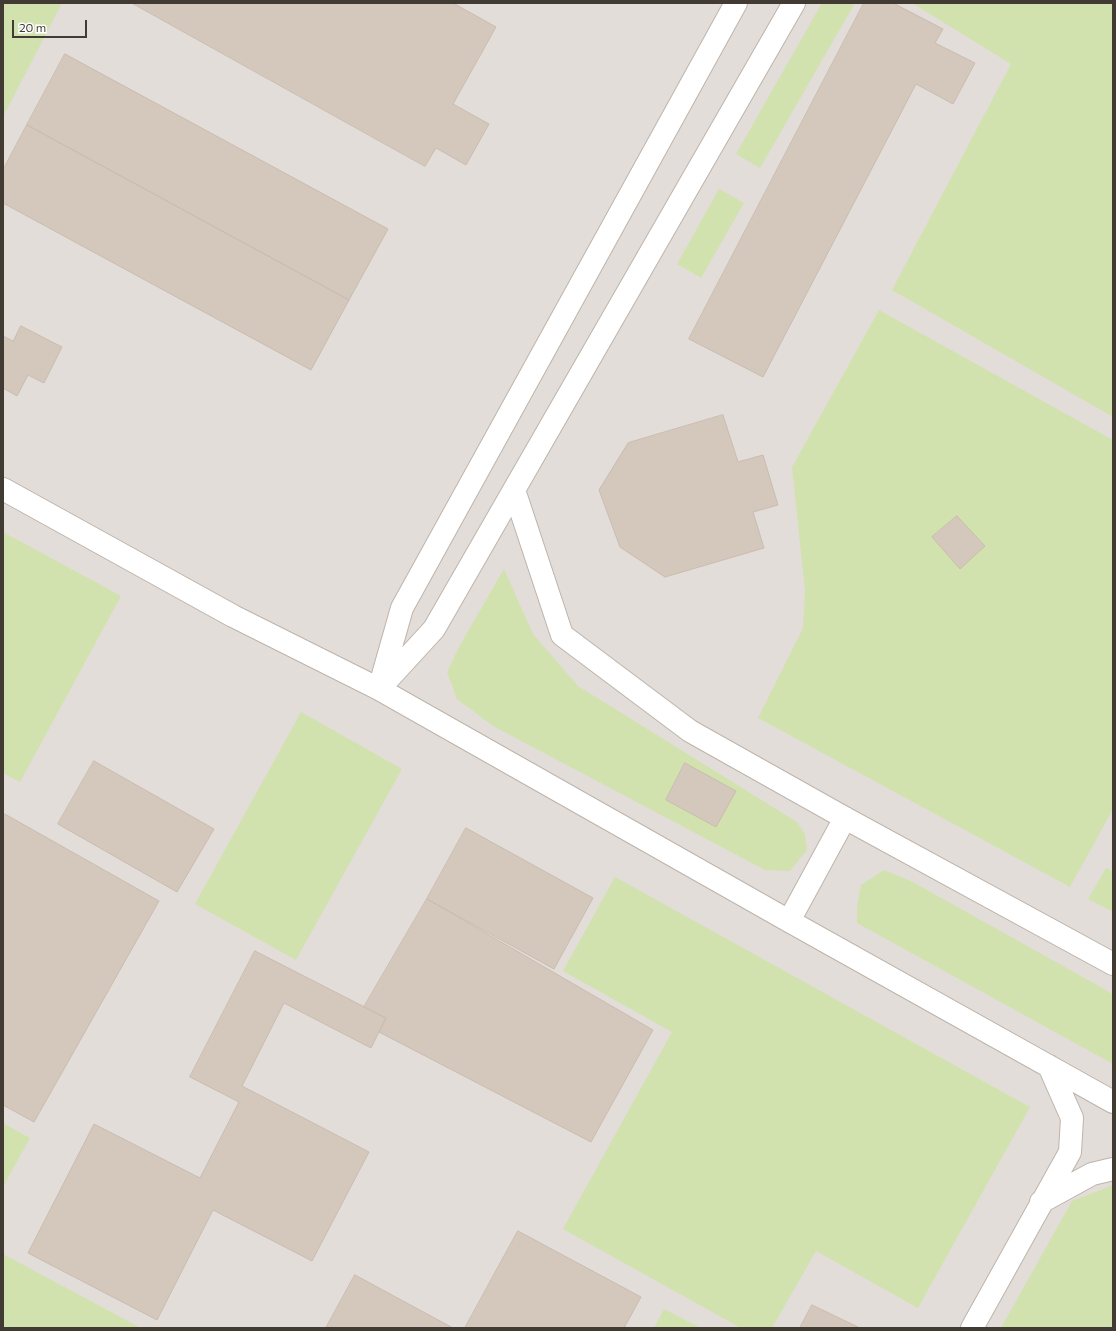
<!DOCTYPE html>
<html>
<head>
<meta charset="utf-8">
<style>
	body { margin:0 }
	#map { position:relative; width:1116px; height:1331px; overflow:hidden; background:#f0ebe4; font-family:Commissioner,sans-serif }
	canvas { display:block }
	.frame { position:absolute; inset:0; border:4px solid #423b34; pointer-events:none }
	.scale { position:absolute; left:12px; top:20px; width:75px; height:18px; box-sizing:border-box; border:2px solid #423b34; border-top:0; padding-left:5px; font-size:12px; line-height:14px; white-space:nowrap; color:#423b34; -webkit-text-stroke:3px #fff; paint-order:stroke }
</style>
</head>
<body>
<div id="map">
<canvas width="1116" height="1331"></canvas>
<div class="frame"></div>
<div class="scale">20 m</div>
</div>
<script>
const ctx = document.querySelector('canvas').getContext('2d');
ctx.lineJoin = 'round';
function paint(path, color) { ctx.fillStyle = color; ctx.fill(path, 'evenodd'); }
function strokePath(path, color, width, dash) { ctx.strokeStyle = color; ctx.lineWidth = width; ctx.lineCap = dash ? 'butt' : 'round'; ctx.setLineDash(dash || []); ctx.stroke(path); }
const industrial = new Path2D(`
	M3,3H1113V1328H3Z`);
const green = new Path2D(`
	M3,3H62L3,117Z
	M822,3H855L760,168L736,154Z
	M912,3H1113V417L892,290L1011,64Z
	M719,189L744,203L701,278L677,264Z
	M879,310L1113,440V809L1070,887L758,718L803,628L805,591L792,467Z
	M3,532L121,596L20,782L3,773Z
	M504,569L533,634L578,686L797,822L805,834L807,850L790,871L765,870L493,726L457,699L447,672L460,645Z
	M301,712L402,769L296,960L195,904Z
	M1106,868L1113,872V912L1088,899Z
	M884,870L911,881L1113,994V1064L857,923V907L861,885Z
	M615,877L1030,1107L918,1308L816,1251L772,1328H741L563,1229L672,1032L563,971Z
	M3,1123L30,1138L3,1187Z
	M1113,1185V1328H1001L1072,1201Z
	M3,1254L141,1328H3Z
	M664,1309L701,1328H654Z`);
const building = new Path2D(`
	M132,3H453L496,27L453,104L489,124L466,165L436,148L425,166Z
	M864,3H893L943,29L935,43L975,63L953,104L916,84L763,377L689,339Z
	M65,54L388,229L349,300L27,125Z
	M27,125L349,300L311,370L3,203V170Z
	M21,326L62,347L44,383L28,375L17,396L3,388V336L13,341Z
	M723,415L738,462L763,455L778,505L753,512L764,548L665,577L620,547L599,490L628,443Z
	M957,516L985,546L960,569L932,537Z
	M94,761L214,829L177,892L58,824Z
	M685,763L736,791L716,827L666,800Z
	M3,813L159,901L34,1122L3,1105Z
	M466,828L593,898L554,969L427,899Z
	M427,899L653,1030L591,1142L379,1032L386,1018L364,1007Z
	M255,951L386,1018L371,1048L284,1003L242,1086L369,1152L312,1261L213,1210L157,1320L28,1253L94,1124L200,1178L239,1102L190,1077Z
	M518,1231L641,1297L624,1328H465Z
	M355,1275L453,1328H326Z
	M812,1305L860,1328H800Z`);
const minor = new Path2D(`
	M736,3L402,608L379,689L434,629L794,3
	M3,489L233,616L379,689L789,921L1113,1102
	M514,490L562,635L690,731L845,818L1113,964
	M789,921L845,818
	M1041,1202L1092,1174L1113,1169
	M972,1328L1070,1152L1072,1118L1049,1066`);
paint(industrial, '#e2ddd9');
paint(green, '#d1e2af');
paint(building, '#d4c8bd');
strokePath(building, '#cbbcae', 1);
strokePath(minor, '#beb4aa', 24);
strokePath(minor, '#fff', 22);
</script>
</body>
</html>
